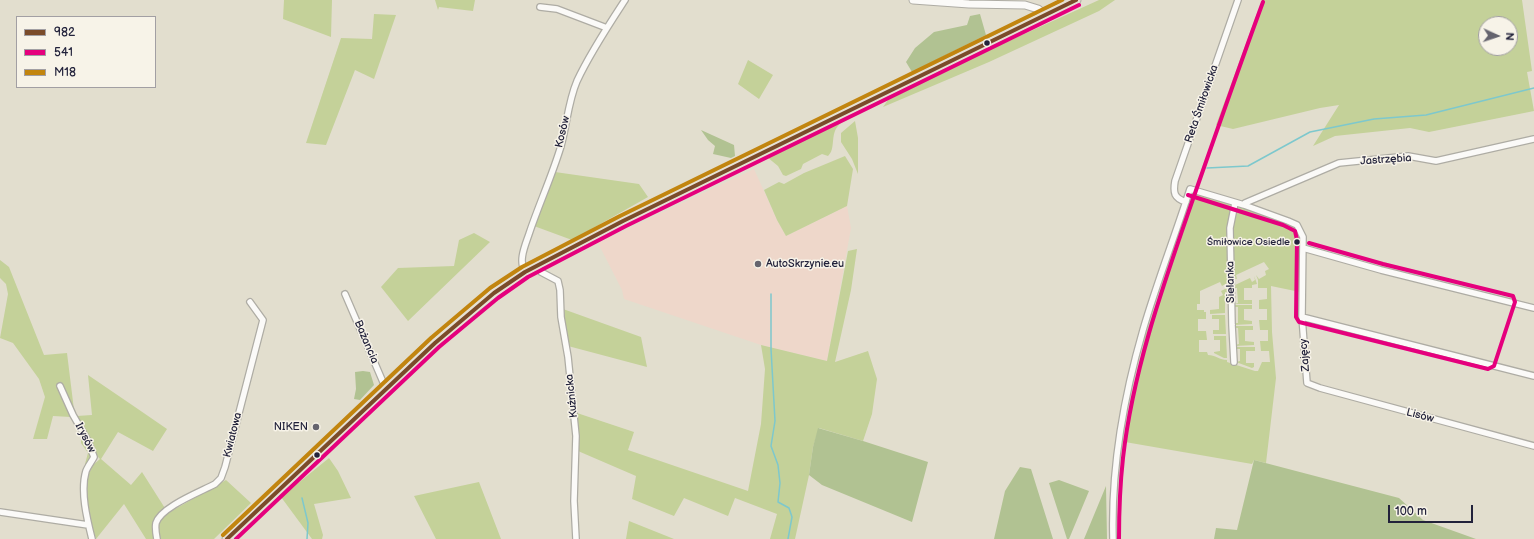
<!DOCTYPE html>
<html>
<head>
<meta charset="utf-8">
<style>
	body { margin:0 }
	#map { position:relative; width:1534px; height:539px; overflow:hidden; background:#e2dece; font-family:"Balsamiq Sans",sans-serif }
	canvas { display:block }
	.legend { position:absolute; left:16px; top:16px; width:140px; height:72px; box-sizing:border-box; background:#f7f3e8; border:1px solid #a29fa3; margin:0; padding:5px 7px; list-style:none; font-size:12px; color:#22223b }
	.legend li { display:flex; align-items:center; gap:8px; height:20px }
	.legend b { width:20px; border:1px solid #a29fa3 }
	.north { position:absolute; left:1478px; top:16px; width:40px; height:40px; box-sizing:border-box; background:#f7f3e8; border:1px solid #a29fa3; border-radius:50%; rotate:93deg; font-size:11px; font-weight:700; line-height:16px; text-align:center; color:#22223b }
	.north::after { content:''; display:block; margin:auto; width:14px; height:18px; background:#65646e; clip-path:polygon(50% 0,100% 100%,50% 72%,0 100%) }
	.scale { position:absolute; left:1388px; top:505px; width:85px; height:18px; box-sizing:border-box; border:2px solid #22223b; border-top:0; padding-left:5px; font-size:12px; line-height:14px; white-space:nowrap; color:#22223b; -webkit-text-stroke:3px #f7f3e8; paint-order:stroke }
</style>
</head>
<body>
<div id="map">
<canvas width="1534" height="539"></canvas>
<ul class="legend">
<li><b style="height:5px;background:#7a4b2a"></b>982</li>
<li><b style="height:5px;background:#e5007d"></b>541</li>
<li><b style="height:5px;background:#c2850f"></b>M18</li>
</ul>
<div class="north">N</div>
<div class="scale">100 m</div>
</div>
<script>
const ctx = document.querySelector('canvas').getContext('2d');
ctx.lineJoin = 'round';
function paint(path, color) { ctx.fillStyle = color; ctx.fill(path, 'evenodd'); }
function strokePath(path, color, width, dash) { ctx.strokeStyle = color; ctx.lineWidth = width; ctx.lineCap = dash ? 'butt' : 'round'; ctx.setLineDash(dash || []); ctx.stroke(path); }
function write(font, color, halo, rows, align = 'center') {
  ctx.font = font + ' "Balsamiq Sans",sans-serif'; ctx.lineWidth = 3; ctx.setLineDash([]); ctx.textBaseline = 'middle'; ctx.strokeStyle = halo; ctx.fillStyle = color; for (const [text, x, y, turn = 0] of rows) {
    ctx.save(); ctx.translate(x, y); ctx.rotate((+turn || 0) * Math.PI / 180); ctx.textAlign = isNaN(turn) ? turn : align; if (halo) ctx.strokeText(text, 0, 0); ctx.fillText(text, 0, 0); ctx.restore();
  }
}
const built = new Path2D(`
	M754,169L777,220L786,236L847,206L851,228L827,361L761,345L624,299L622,290L598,243Z`);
const green = new Path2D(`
	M284,0H332L331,37L283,19Z
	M435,0H475L473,11L439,7L438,10Z
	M1099,0H1115L1099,11L989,62L883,107L888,100L978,55Z
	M1262,0H1522L1532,71L1527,72L1534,111L1429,132L1410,128L1335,136L1313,146L1339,105L1320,108L1233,129L1216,125ZM1486,24H1510V48H1486Z
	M374,14L396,15L374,79L355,70L326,145L306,143L341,38L372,39Z
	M748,60L773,75L759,99L738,84Z
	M859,111L860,112C853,116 843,119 838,126C830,135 836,149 828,156L822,154L803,164L801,169L786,176L783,175L778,166L767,157L772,154Z
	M855,121L858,138V174L852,159L841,142V133Z
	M845,156L853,169L847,206L786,236L777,220L764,190L779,182L784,184L804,173Z
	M555,172L639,184L648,197L572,240L534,226Z
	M1194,192L1228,203L1232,207L1229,280L1227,283L1222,286L1220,282L1200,291V304H1197V310H1204V312H1206V319H1198V331H1206L1207,340H1199V352H1207L1208,355C1215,355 1220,360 1227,360V362L1255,371H1258L1262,362H1270L1269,351H1261L1260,341H1268V330H1260L1259,320H1267V309H1259V300L1267,299V288H1258V280L1256,275L1259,279L1266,275L1265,271L1269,269L1264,262L1236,275L1237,279L1233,278C1233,264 1228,216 1239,207L1243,208L1285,222L1298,230L1300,240V292L1271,286L1272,332L1276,378L1266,463L1254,460L1252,464L1125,442L1126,431L1145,336Z
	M474,233L490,242L408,321L381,287L398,268L454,266L459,240Z
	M857,249L851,290L835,362L868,351L877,379L872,414L863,441L819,428L813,447L809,475L795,539H770L777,514L735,498L728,516L684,498L674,516L632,499L636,476L578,451L579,436L577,413L634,432L628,450L748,491L761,424L765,369L761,345L827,361L848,251Z
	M0,260L9,267L44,355L67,353L74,410L71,417L53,416L47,439H33L45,397L39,379L13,343L0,338L8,294L6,284L0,278Z
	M1254,276L1256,281L1257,284L1252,285V288H1244V300H1252V304H1234L1238,303L1237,288H1233L1235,285L1250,278L1252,282L1255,280Z
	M1225,289H1227L1229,292H1225V313L1210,314V310L1219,309V297L1223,295L1221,291Z
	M1234,305H1252V309H1244V320L1252,321V324L1234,325V323H1238V307H1234Z
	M563,309L641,337L647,367L568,346Z
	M1212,315H1225L1226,334H1213V330H1219V319H1212Z
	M1234,326H1253V330H1245V341L1254,342V345L1235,346V345L1239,344L1238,328H1234Z
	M1214,336H1226L1227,358H1224L1214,353V352L1220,351V340H1214Z
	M1235,347H1255V351H1246V363H1254V367L1252,368L1236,362L1240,361V349H1235Z
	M88,375L135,407L167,429L153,451L118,432L101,459L131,485L142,472L168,513L226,480L251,503L214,539H146L124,504L96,539L92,528L87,504V477L93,465L100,459L96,455L87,465L85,464L88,453L81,443V432L77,416L92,415Z
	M329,458L338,471L351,498L314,504L323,535L322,539H312L281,497Z
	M479,482L501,539H436L414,496Z
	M629,521L674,539H626Z`);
const forest = new Path2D(`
	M980,14L986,35L912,72L906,62L915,48L934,32L967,25L970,16Z
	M701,130L734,145L735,156L731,158L713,154L715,146L708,140Z
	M363,371L370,372L374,385L360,400L354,399L356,389L355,372Z
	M818,428L863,441L928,462L912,522L822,485L809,475L813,447Z
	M1254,460L1399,498L1423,520L1476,539H1214L1216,528L1237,530Z
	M1020,467L1031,469L1053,539H994L1005,491Z
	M1059,480L1089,491L1069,539H1067L1049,483Z
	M1106,486L1107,539H1084Z`);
const stream = new Path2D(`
	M1207,168L1248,166L1310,132L1374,119L1426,115L1534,88
	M771,294V349L775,421L771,446L778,465L780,483L778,502L789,508L792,517L788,539
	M302,498L308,523L307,539`);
const minor = new Path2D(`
	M540,7L557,9L607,28
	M1186,202C1174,198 1173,193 1175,181L1238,0
	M1244,205L1245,203L1339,163L1408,156L1436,161L1534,139
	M1303,248L1381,270L1534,308
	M535,266L541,272L558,281L560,290L561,317L568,357L576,436L574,501L576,539
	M525,272C518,261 525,246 529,234C539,204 552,176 561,146C567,124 568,102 577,81C590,53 608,26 625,0
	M345,294L386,389
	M1302,317L1534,376
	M1234,362L1232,325L1230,228L1235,203
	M60,386L73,415L88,441L94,457C92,461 88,466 86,471C80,491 87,519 92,539
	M0,512L88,525
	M157,539C156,534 155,528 156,523C161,507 200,492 215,484L221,478L225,467L263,320L250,302
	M1113,539C1111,470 1124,396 1143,330C1157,282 1175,236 1190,189L1244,205L1288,221L1297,225L1303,237L1302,317L1307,383L1320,388L1534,446`);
const tertiary = new Path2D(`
	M913,0L969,4L1025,5L1038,9L1045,15`);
const primary = new Path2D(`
	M227,539L435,343L474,309L494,293L525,272L554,256L623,221L1076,0`);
const bus1 = new Path2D(`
	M227,539L435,343L494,293L525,272L623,221L1076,0`);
const bus2 = new Path2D(`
	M1188,195L1283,225L1295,231L1297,240L1296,317L1299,322L1488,369L1494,366L1515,302L1513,296L1383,264L1309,243
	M236,539L439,347L498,298L528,277L626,226L1079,5
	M1119,539C1119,512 1120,485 1123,458C1133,369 1164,283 1193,199C1216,133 1239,67 1263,2`);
const bus3 = new Path2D(`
	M223,535L431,338L490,288L522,267L620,216L1062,0`);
const markers = [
	[987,43,3.5,"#22223b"],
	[1297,242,3.5,"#22223b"],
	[758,264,4,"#65646e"],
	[316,427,4,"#65646e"],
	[317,455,3.5,"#22223b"]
];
const busNames = [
	["Śmiłowice Osiedle",1290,242]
];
const streetNames = [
	["Reta Śmiłowicka",1202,104,-71],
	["Kosów",563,132,-77],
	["Jastrzębia",1386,160,-4],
	["Sielanka",1231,282,-91],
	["Bażancia",366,342,67],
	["Zajęcy",1305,355,-94],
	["Kuźnicka",572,396,-96],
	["Lisów",1420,416,15],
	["Kwiatowa",233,435,-76],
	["Irysów",85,438,63]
];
const poiNames = [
	["AutoSkrzynie.eu",766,264],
	["NIKEN",308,427,"right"]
];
paint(built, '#eed7ca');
paint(green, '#c4d199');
paint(forest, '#b1c292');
strokePath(stream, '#7dc8cd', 1.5);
strokePath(minor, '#aeaca4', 8);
strokePath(tertiary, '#aeaca4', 9);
strokePath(primary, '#aeaca4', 11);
strokePath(minor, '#fbfaf8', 5.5);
strokePath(tertiary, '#fbfaf8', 7);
strokePath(primary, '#e6e1d4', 9);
strokePath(bus1, '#7a4b2a', 4);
strokePath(bus2, '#e5007d', 4);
strokePath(bus3, '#c2850f', 4);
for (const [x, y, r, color] of markers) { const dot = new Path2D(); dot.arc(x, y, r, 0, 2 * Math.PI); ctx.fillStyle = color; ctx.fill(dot); strokePath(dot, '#f7f3e8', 1.5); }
write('10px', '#22223b', '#f7f3e8', busNames, 'right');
write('11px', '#22223b', '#f7f3e8', streetNames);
write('11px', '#22223b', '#f7f3e8', poiNames, 'left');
</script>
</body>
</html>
